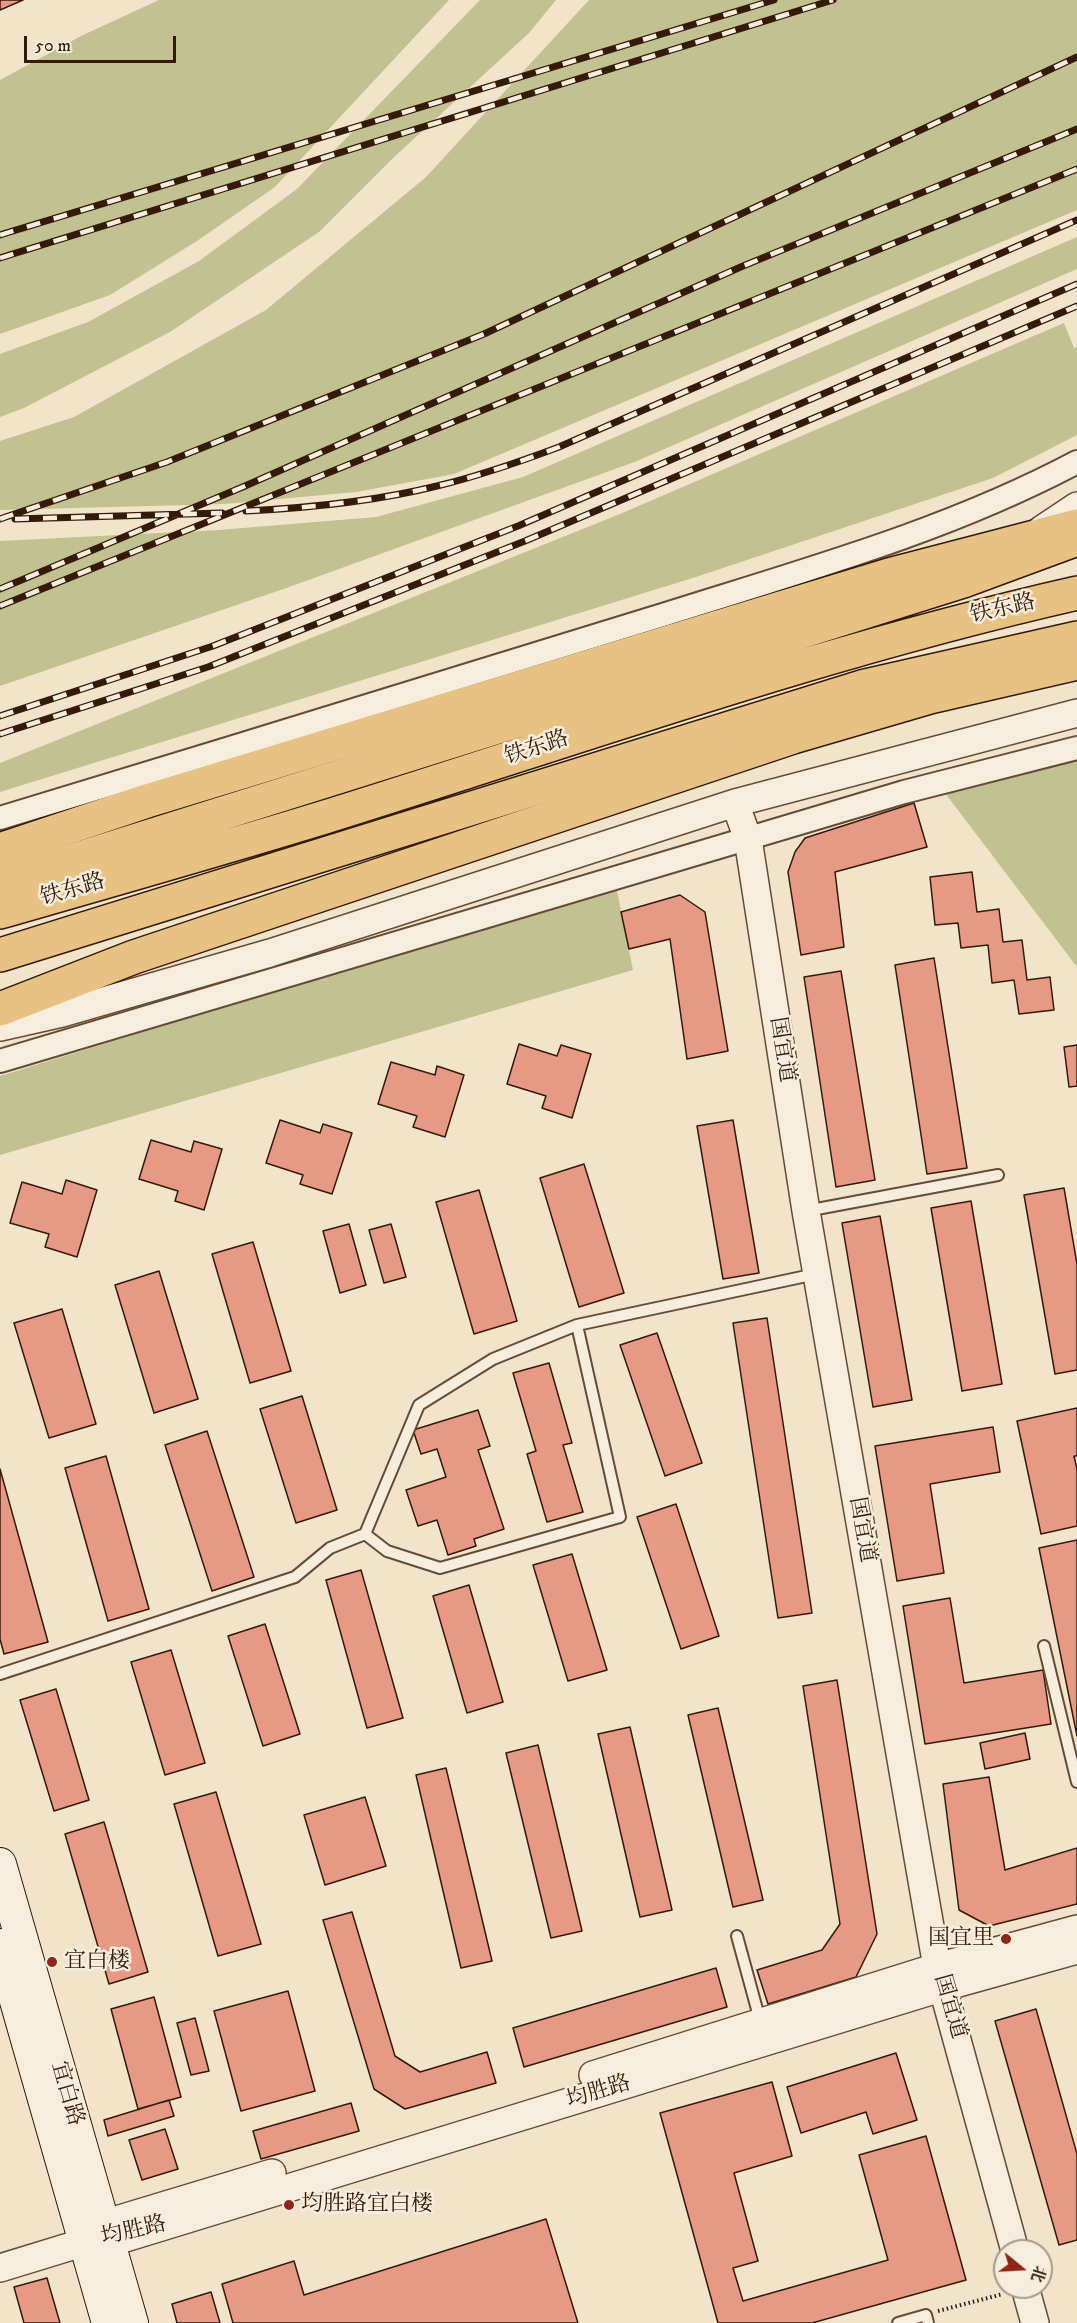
<!DOCTYPE html>
<html>
<head>
<meta charset="utf-8">
<style>
	body { margin:0 }
	#map { position:relative; width:1077px; height:2323px; overflow:hidden; background:#f1e4ca; font-family:"IM FELL DW Pica","Noto Serif SC",serif }
	canvas { display:block }
	.north { position:absolute; left:993px; top:2239px; width:60px; height:60px; box-sizing:border-box; background:#f6eddd; border:2px solid #a89987; border-radius:50%; rotate:108deg; font-size:16px; font-weight:700; line-height:24px; text-align:center; color:#341a07 }
	.north::after { content:''; display:block; margin:auto; width:21px; height:27px; background:#8f2418; clip-path:polygon(50% 0,100% 100%,50% 72%,0 100%) }
	.scale { position:absolute; left:24px; top:36px; width:152px; height:27px; box-sizing:border-box; border:3px solid #341a07; border-top:0; padding-left:8px; font-size:18px; line-height:21px; white-space:nowrap; color:#341a07; -webkit-text-stroke:4px #f6eddd; paint-order:stroke }
</style>
</head>
<body>
<div id="map">
<canvas width="1077" height="2323"></canvas>
<div class="north">北</div>
<div class="scale">50 m</div>
</div>
<script>
const ctx = document.querySelector('canvas').getContext('2d');
ctx.lineJoin = 'round';
function paint(path, color) { ctx.fillStyle = color; ctx.fill(path, 'evenodd'); }
function strokePath(path, color, width, dash) { ctx.strokeStyle = color; ctx.lineWidth = width; ctx.lineCap = dash ? 'butt' : 'round'; ctx.setLineDash(dash || []); ctx.stroke(path); }
function write(font, color, halo, rows, align = 'center') {
  ctx.font = font + ' "IM FELL DW Pica","Noto Serif SC",serif'; ctx.lineWidth = 5; ctx.setLineDash([]); ctx.textBaseline = 'middle'; ctx.strokeStyle = halo; ctx.fillStyle = color; for (const [text, x, y, turn = 0] of rows) {
    ctx.save(); ctx.translate(x, y); ctx.rotate((+turn || 0) * Math.PI / 180); ctx.textAlign = isNaN(turn) ? turn : align; if (halo) ctx.strokeText(text, 0, 0); ctx.fillText(text, 0, 0); ctx.restore();
  }
}
const green = new Path2D(`
	M159,0H449L275,187L197,241L110,295L0,334V80L81,36Z
	M480,0H556L529,33L393,158L319,232L170,332L24,408L0,417V354L88,322L199,261L297,189Z
	M589,0H1077V210L454,474L356,492L224,504L0,510V441L74,417L266,310L426,177Z
	M1077,237V269L637,461L292,586L0,686V541L219,530L376,517L523,477Z
	M1064,323L1074,348L1077,347V435L993,478L696,577L0,792V763L620,514Z
	M1077,756V967L945,793Z
	M616,886L633,970L0,1155V1076Z`);
const building = new Path2D(`
	M0,0H23L0,10Z
	M914,803L927,847L835,872L844,947L801,955L788,872L795,852L805,838Z
	M972,872L977,912L999,909L1003,942L1022,940L1027,980L1050,977L1054,1010L1019,1014L1014,980L992,983L988,945L961,948L958,923L935,925L930,877Z
	M680,895L705,912L728,1051L687,1059L670,939L629,949L621,912Z
	M934,958L967,1168L927,1174L895,965Z
	M841,971L875,1180L836,1187L804,977Z
	M519,1044L557,1056L561,1045L591,1054L572,1118L542,1108L546,1096L507,1084Z
	M1077,1045V1086L1069,1087L1064,1047Z
	M391,1062L435,1075L437,1066L464,1075L445,1137L413,1127L417,1116L378,1104Z
	M280,1120L320,1133L323,1124L352,1133L332,1194L300,1184L303,1175L266,1163Z
	M733,1120L759,1273L723,1279L697,1126Z
	M151,1140L191,1152L194,1141L222,1149L204,1210L175,1201L178,1191L139,1179Z
	M584,1164L624,1293L579,1307L540,1178Z
	M66,1180L97,1190L77,1257L45,1247L49,1234L10,1223L22,1182L62,1194Z
	M1064,1188L1077,1264V1370L1055,1374L1024,1195Z
	M479,1190L517,1321L474,1334L436,1202Z
	M971,1201L1002,1384L962,1391L931,1208Z
	M880,1216L912,1400L873,1407L842,1223Z
	M349,1224L366,1285L340,1293L323,1231Z
	M391,1224L406,1277L384,1283L369,1230Z
	M253,1242L291,1371L250,1383L212,1254Z
	M159,1271L198,1399L154,1413L115,1285Z
	M62,1309L96,1424L49,1438L14,1323Z
	M767,1318L812,1613L778,1618L733,1323Z
	M657,1333L702,1463L665,1476L620,1345Z
	M549,1363L572,1443L563,1445L583,1512L547,1522L527,1454L536,1451L513,1373Z
	M302,1396L337,1510L296,1523L260,1409Z
	M1077,1408V1456H1074L1077,1469V1526L1041,1534L1017,1421Z
	M478,1410L490,1446L478,1450L504,1529L474,1539L476,1546L448,1555L437,1520L418,1526L406,1490L446,1477L437,1449L421,1454L413,1430Z
	M993,1427L1000,1472L930,1484L944,1573L897,1581L875,1446Z
	M207,1431L254,1577L212,1591L165,1445Z
	M106,1456L149,1609L108,1621L65,1468Z
	M0,1469L48,1642L4,1654L0,1639Z
	M676,1504L719,1636L681,1649L637,1517Z
	M1077,1540V1736L1039,1548Z
	M572,1554L607,1670L568,1681L533,1565Z
	M361,1570L403,1718L367,1728L326,1580Z
	M469,1585L503,1702L467,1713L433,1596Z
	M950,1598L964,1683L1043,1670L1051,1724L925,1744L903,1606Z
	M265,1624L300,1734L263,1746L228,1636Z
	M171,1650L205,1763L165,1775L131,1662Z
	M837,1680L877,1934L856,1977L768,2004L757,1970L822,1950L840,1924L803,1686Z
	M56,1689L89,1800L54,1811L20,1700Z
	M718,1708L763,1900L733,1907L688,1715Z
	M630,1727L672,1910L640,1917L598,1734Z
	M1025,1733L1030,1759L985,1769L980,1743Z
	M538,1745L582,1931L551,1938L506,1753Z
	M446,1768L492,1961L461,1968L416,1775Z
	M989,1777L1005,1870L1077,1848V1904L989,1926L959,1910L943,1784Z
	M216,1792L261,1944L218,1956L174,1804Z
	M365,1797L386,1866L325,1885L304,1815Z
	M104,1822L148,1972L109,1984L65,1834Z
	M352,1912L395,2056L420,2072L487,2052L496,2083L405,2109L374,2089L323,1920Z
	M716,1968L727,2007L524,2067L513,2028Z
	M288,1991L315,2091L241,2111L214,2011Z
	M154,1997L181,2097L138,2109L111,2009Z
	M1036,2009L1077,2154V2240L1059,2245L995,2021Z
	M195,2018L209,2071L191,2075L177,2023Z
	M896,2053L917,2120L873,2134L866,2112L801,2133L787,2087Z
	M772,2082L792,2156L734,2173L758,2261L733,2268L743,2301L888,2260L859,2155L926,2136L966,2280L812,2323H718L660,2113Z
	M169,2100L174,2116L108,2136L104,2120Z
	M351,2103L359,2131L261,2159L253,2131Z
	M165,2129L178,2169L142,2180L129,2140Z
	M546,2219L578,2323H233L222,2284L294,2261L304,2295Z
	M47,2278L60,2323H24L14,2287Z
	M211,2292L220,2323H177L172,2304Z`);
const path = new Path2D(`
	M938,2311L1003,2294`);
const service = new Path2D(`
	M806,1211L998,1175
	M365,1534L419,1405L493,1359L577,1325L816,1274
	M1044,1646L1077,1782
	M0,1674L295,1577L330,1548L365,1534L387,1551L440,1568L620,1517L577,1325
	M737,1936L761,2024
	M898,2323L926,2315L928,2323`);
const minor = new Path2D(`
	M0,818C222,750 444,684 666,614C805,570 947,531 1077,462
	M0,1061L904,792L1077,748`);
const tertiary = new Path2D(`
	M1041,530L1077,506
	M735,803L748,839L806,1211L937,1967L1015,2251
	M0,1027L62,1013L270,953L735,803L1077,713
	M593,2075L937,1967L1077,1929
	M90,2238L103,2224L272,2173
	M0,2268L85,2242L109,2243L944,1987L1077,1950
	M1025,2287L1035,2323`);
const secondary = new Path2D(`
	M0,1864L132,2323
	M0,1945L108,2323`);
const primary = new Path2D(`
	M0,850L147,801L889,575L1077,526
	M0,1009L134,957L793,737L930,697L1077,663`);
const trunk = new Path2D(`
	M0,883L963,581L1077,539
	M0,912C108,881 217,850 325,817C575,739 821,651 1077,593
	M0,955L865,686L1077,638`);
const rail = new Path2D(`
	M0,235L774,0
	M0,258L833,0
	M246,511C307,508 377,501 437,486C479,476 519,462 559,447L1077,220
	M0,519L167,462L484,334L1077,57
	M15,519L222,513
	M0,589L245,486L743,266L1077,129
	M0,606L1077,169
	M0,716L213,646L518,526L1077,284
	M0,734L208,667L525,541L1077,306`);
const markers = [
	[1006,1939,6,"#8f2418"],
	[52,1962,6,"#8f2418"],
	[289,2205,6,"#8f2418"]
];
const streetNames = [
	["铁东路",1003,610,-13],
	["铁东路",537,749,-18],
	["铁东路",73,891,-16],
	["国宜道",781,1050,81],
	["国宜道",861,1530,80],
	["国宜道",949,2007,74],
	["均胜路",599,2093,-17],
	["宜白路",66,2094,74],
	["均胜路",134,2232,-13]
];
const poiNames = [
	["国宜里",994,1939,"right"],
	["宜白楼",64,1962],
	["均胜路宜白楼",301,2205]
];
paint(green, '#c2c191');
paint(building, '#e69a86');
strokePath(building, '#341a07', 1.5);
strokePath(service, '#634c38', 14);
strokePath(minor, '#634c38', 26);
strokePath(tertiary, '#634c38', 30);
strokePath(secondary, '#341a07', 34);
strokePath(primary, '#341a07', 36);
strokePath(trunk, '#341a07', 36);
strokePath(path, '#341a07', 4, [1.5, 3]);
strokePath(service, '#f6eddd', 10);
strokePath(minor, '#f6eddd', 22);
strokePath(tertiary, '#f6eddd', 27);
strokePath(secondary, '#f6eddd', 32);
strokePath(primary, '#e8c285', 33);
strokePath(trunk, '#e8c285', 33);
strokePath(rail, '#341a07', 7);
strokePath(rail, '#f6eddd', 4.5, [14]);
for (const [x, y, r, color] of markers) { const dot = new Path2D(); dot.arc(x, y, r, 0, 2 * Math.PI); ctx.fillStyle = color; ctx.fill(dot); strokePath(dot, '#f6eddd', 2); }
write('22px', '#341a07', '#f6eddd', streetNames);
write('22px', '#341a07', '#f6eddd', poiNames, 'left');
</script>
</body>
</html>
